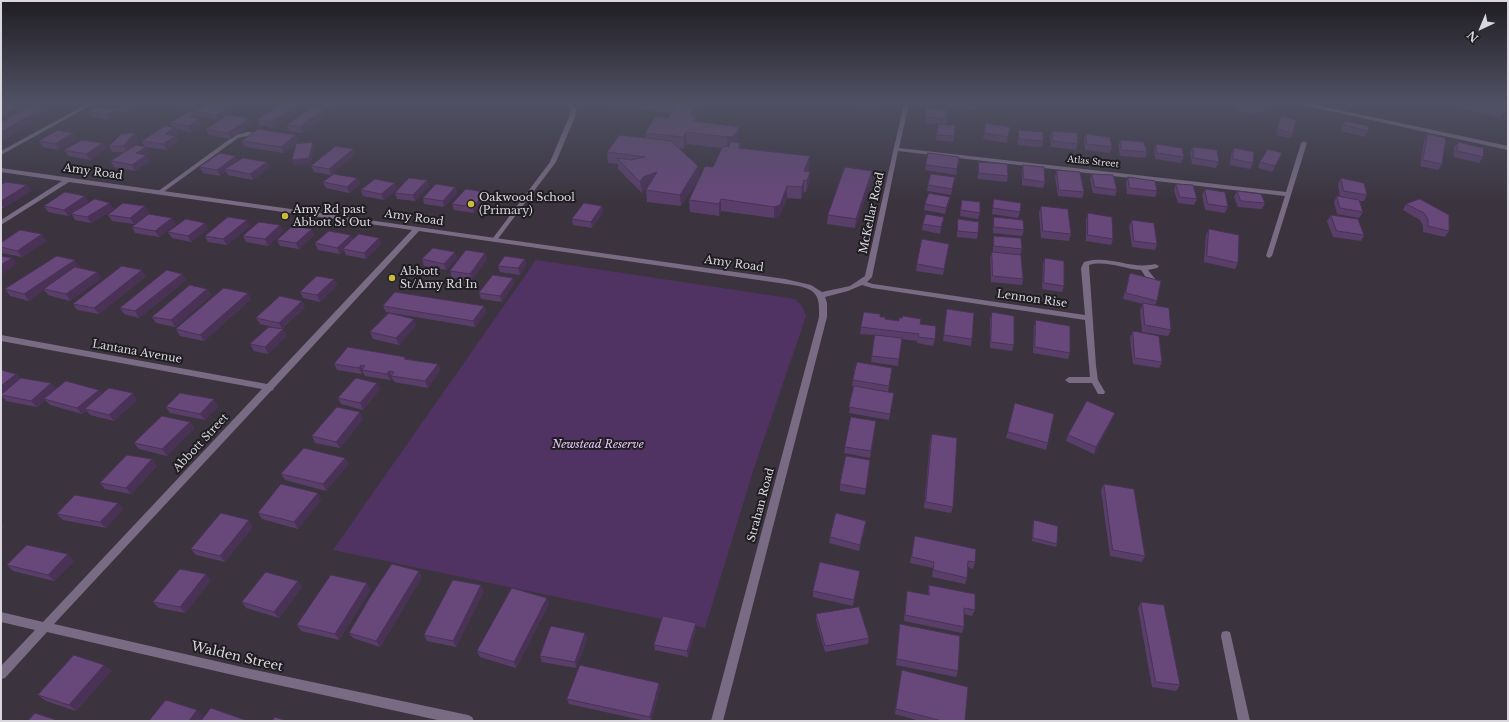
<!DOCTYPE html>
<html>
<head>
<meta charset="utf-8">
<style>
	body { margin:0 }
	#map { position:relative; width:1509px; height:722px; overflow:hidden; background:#3b343f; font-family:"Libre Baskerville",serif }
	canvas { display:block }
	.frame { position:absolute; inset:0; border:2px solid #dbd7de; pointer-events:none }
	.north { position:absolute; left:1461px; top:8px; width:40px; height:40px; -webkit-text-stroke:3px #201d22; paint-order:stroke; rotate:224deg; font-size:11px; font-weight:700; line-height:16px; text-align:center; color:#dbd7de }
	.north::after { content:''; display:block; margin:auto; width:14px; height:18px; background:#dbd7de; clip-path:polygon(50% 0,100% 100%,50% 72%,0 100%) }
</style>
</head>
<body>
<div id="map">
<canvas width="1509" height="722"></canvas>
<div class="frame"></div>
<div class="north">N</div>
</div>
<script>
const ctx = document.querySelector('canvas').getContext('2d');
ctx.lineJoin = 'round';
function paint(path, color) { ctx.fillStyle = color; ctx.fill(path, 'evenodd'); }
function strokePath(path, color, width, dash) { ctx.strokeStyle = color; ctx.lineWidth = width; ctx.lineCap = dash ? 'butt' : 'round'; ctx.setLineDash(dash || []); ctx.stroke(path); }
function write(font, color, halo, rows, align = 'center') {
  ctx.font = font + ' "Libre Baskerville",serif'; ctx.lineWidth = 4; ctx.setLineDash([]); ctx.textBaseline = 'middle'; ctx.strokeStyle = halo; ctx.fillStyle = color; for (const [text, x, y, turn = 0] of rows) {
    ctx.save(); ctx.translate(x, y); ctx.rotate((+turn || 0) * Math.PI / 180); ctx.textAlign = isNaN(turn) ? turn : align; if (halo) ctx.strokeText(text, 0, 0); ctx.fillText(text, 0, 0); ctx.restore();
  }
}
const green = new Path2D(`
	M536,260L795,299L802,306L806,316L753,471L705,628L333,550Z`);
const service = new Path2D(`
	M565,103H570L577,109L575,117L556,162L497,240H493V238L550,162L569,117L571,109Z
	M247,132L262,133L265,135L262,137L247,136L238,138L162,193L160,194L157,192L234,136Z`);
const minor = new Path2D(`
	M904,103H909L899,148L1286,192L1301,143L1304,141L1307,143L1272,256L1269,258L1266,256L1285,196L898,151L872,277L867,282L873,284L1085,315L1081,268L1084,262C1109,254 1130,270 1155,264L1159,266L1157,268L1148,270L1156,280L1152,282H1149L1141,270C1124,269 1106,260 1089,265L1096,366L1098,380L1105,392L1104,394H1098L1092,383H1069L1065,380L1069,377H1090L1085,320L872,288L862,285L848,291L825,297L827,303V317L723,721H711L819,317C820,294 816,289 793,285L419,231L274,388L273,390L271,391L54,624L246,668L468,715L472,717L474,721H442L246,678L47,632L5,678L1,679V666L35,630L1,622V612L43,622L262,389L1,341V335L267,384L412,230L69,182L1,225V220L62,181L1,172V168L785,279L811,285L822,292L850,286L865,276Z
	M1300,103H1307L1508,146V150L1302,105Z
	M1226,631L1230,632L1231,636L1250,721H1238L1221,636L1222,632Z`);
const tertiary = new Path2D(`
	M89,103H95L1,155V151Z`);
const wall = new Path2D(`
	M1,103L20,106L23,110L27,108L24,103H63L47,112L41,111L44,116L1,141V122L11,117L1,116Z
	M115,103H145L146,104L130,113L115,111L118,115L109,120L91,117L88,112L114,109L111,105Z
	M174,103H218L231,105L234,111L218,120L198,116L195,111L196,110L177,107Z
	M306,103H342L335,107Z
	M418,103H432L424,106Z
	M598,103H702V108L697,116L698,122L739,138L737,142L741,148L809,167L808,171L810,172L809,183L806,192H804L801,199L787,198L779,216L774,218L721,211L719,216L690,212L689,200L713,167L722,148L687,144L684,149L679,148L698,166L699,177L681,206L647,202L646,190L648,188L644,189L642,193L618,169V164L608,163L607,152L646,138L645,133L668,118L670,113L598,105Z
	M843,103H878L876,109L843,104Z
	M945,103H977L976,110L945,106Z
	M1170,103H1191L1190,105Z
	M1236,103H1266L1265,110L1262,116L1234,110Z
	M1439,103H1508V107L1500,118Z
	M297,105L299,111L273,128L260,125L257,120Z
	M926,108L947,119L946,124L954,136L953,142L936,140L938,124L925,123Z
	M324,109L326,115L302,133L289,131L287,125Z
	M1281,116L1293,133L1290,138L1276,135L1279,122Z
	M199,119L202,125L191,132L175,129L178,133L174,135L179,141L167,150L146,147L149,153L146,155L150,161L135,171L114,167L111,161L125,152H112L109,146L138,139L128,150L145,147L142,141L172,127L170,123Z
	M1345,121L1368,131L1365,137L1341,131L1342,127Z
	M252,123L231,139L209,135L206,129Z
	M986,123L1008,137L1007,143L983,139Z
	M1019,130L1043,141L1042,147L1018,145V135Z
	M1052,131L1078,144L1076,150L1051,147L1050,136Z
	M73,133L77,139L59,150L43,147L39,141Z
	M1086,134L1112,147L1110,153L1085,150L1084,140Z
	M1428,134L1442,164L1438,170L1420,166L1424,140Z
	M1120,140L1147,152L1145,158L1120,156L1118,146Z
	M242,141H299L284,153L245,147Z
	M1458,142L1483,157L1479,163L1454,157V147Z
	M103,143L106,149L90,160L68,156L64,150Z
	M1156,144L1184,157L1181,163L1155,159L1154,150Z
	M1193,147L1219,162L1216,168L1192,164L1190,153Z
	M1234,148L1253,163L1250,169L1230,165L1231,154Z
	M353,149L355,154L331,175L314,172L311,166Z
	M1282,153L1272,172L1258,168L1260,162Z
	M959,157L956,175L925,170L926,165Z
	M239,160L267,162L269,168L253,180L228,175L226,171L220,176L203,173L200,167Z
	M979,162L1008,176L1007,182L978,179V168Z
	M1023,165L1045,182L1043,188L1022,185V171Z
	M1057,170L1084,192L1082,198L1058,196L1055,176Z
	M872,171V179L855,228L827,224L828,215Z
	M1092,174L1117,190L1115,196L1093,193L1090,179Z
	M955,177L951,195L927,191L928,185Z
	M1128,177L1157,191L1155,197L1127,194L1126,183Z
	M357,178L360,184L349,193L326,188L323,182Z
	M1341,178L1367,195L1364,201H1360L1363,212L1359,218L1337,214L1334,202L1337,196L1340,197L1338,184Z
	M427,180L429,186L415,201L397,199L395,193Z
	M1176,184L1197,199L1194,205L1178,203L1174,190Z
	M1,185H27L31,191L4,208H1Z
	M455,187L457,193L444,207L424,204L423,198Z
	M397,189L384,200L363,196L361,190Z
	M1205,189L1228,207L1225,213L1205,210L1202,195Z
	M1237,191L1265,203L1262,209L1238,207L1234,197Z
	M486,192L487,198L474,213L454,210L452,204Z
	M950,197L949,203L945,214L924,210L925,204Z
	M994,199L1020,212L1018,218L992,214Z
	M1420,199L1449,231L1445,237L1423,232V226L1420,220L1403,210L1406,204Z
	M962,200L980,213L978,219L960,216Z
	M89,202L76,211L114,209L91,223L75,220L72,214L68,216L48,212L44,206Z
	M602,206L603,212L592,228L573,225L572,219Z
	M1041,206L1071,234L1069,241L1041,238L1039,212Z
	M149,212L134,224L112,221L108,215Z
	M1088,213L1113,239L1111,245L1086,241V219Z
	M1331,215L1364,235L1361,241L1333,237L1327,221Z
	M944,217L943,223L940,234L922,230L923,224Z
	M994,217L1024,230L1022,236L993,233V223Z
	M958,219L978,233L977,239L957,237V226Z
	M247,220L250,226L227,245L208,242L205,236Z
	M1132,220L1157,244L1155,250L1132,247L1129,226Z
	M176,224L159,237L135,233L132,227Z
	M208,229L191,242L172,238L168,232Z
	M1209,229L1238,263L1235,269L1204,262L1206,235Z
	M283,231L268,246L246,242L243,236Z
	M42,234L46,241L22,257L1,253V243Z
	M314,235L299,249L280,246L277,240Z
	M994,236L1022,249L1020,255L1023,279L1022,285L991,282L990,258L992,252H993V242Z
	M379,238L381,244L366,259L346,255L344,250L340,254L318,250L315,243Z
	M949,244L943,275L916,271L917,264Z
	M485,253L487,259L472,280L452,278L450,271Z
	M457,258L446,270L424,266L422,259Z
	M1045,258L1064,286L1062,292L1042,289L1043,264Z
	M525,259L526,265L520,275L500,272L498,266Z
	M78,267L97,272L101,278L70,301L48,295L44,290L29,301L10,296L5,289L79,267Z
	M1130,273L1157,301L1155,305L1171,330L1168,336L1142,332L1140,310L1143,304L1123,299L1128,280Z
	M182,274L186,280L139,318L124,314L120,308Z
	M146,276L99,314L77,310L73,304Z
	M513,278L514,284L502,302L481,299L479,293Z
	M334,279L337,285L320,302L303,298L300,292Z
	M207,289L211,295L175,327L156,323L152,317Z
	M251,299L204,341L180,336L176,329Z
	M302,301L305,307L282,329L260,324L256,318Z
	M383,306H484L486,312L475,327L386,312Z
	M947,309L972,339L971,346L943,341Z
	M992,312L1014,345L1012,351L990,348V319Z
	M880,317L885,319L920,324L935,339L933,346L917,343V341L901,339L898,366L871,362L875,335L860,334L861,327Z
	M1036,320L1070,353L1068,359L1033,353L1034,326Z
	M416,325L399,345L373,339L370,332Z
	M283,329L286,336L268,354L254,351L250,344Z
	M1133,331L1162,362L1159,368L1133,364L1130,338Z
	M405,357L406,359L438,364L440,370L428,388L394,382L392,378L390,380L365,376L363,372L362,374L337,370L334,364Z
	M892,368L888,392L894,393L889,420L849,413L854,386H852L853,380Z
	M1,370L16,374L20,378L56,389L99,390L102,394L137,400L114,421L90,415L87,411L82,414L50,405L45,400L37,407L6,401L2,396L1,397Z
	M380,389L363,410L341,404L338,398Z
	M1015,403L1048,443L1046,450L1006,438Z
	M218,406L205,420L170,413L166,407Z
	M363,419L340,448L315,443L312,436Z
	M1112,420L1094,454L1066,441L1068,435Z
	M876,421L870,458L844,453L845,447Z
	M190,422L194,428L167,456L139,449L134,443Z
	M932,434L953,507L951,513L924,508L930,440Z
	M345,458L348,464L326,491L285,480L281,474Z
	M870,460L865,495L840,491V484Z
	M157,466L131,494L105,489L100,483Z
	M1104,484L1145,556L1142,562L1110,556L1101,490Z
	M321,500L298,529L262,519L258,513Z
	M118,503L123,509L106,528L63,520L57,514Z
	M1034,520L1057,544L1056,547L1032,541L1033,523Z
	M253,526L225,562L196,555L191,549Z
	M865,527L859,551L829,543L830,537Z
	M915,536L975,562L973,569L968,567L967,578L965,584L932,577L933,568L910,563Z
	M74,561L54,581L13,571L7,565Z
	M422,577L380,647L353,638L349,633Z
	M859,577L853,606L813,597V591Z
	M211,580L185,613L159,608L153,602Z
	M298,581L302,587L279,618L246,608L242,602Z
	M929,585L975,610L972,616L964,614V627L962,633L904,621L906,597L907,591L928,595Z
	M371,589L339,640L301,631L297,625Z
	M484,591L456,647L427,641L424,635Z
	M1141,602L1180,685L1176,691L1152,687L1138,608Z
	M549,604L516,668L480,657L477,651Z
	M816,614L869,638L868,644L825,652L816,620Z
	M696,623V628L688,657L655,650L654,645Z
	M900,624L958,671L956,677L896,665L899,630Z
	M585,633L587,639L576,668L542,662L540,656Z
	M104,665L111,671L76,711L46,701L38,695Z
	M902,670L965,721H920L895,714L901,676Z
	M660,688L651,721H646L569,704L567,699Z`);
const shadedWall = new Path2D(`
	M50,103H63L47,112L44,106Z
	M136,103H145L146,104L130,113L127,108Z
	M200,103H211L199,110L196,105Z
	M334,103H342L335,107Z
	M423,103H432L424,106Z
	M699,103H702V108L697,116L698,126L694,132L691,115Z
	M231,105L234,111L218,120L216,115Z
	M297,105L299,111L273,128L271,122Z
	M20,106L24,112L13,117L9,112Z
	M324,109L326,115L302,133L300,127Z
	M41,110L44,116L1,141V132Z
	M114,110L118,115L109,120L106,115Z
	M196,113L199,119L190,117Z
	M250,118L252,123L231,139L228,133Z
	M200,119L202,125L191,132L188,126Z
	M175,127L178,133L168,140L165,134Z
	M739,127V138L734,147L727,148V137Z
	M686,132L687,144L684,149L683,137Z
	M73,133L77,139L59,150L55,144Z
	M135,133L138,139L127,152L123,146Z
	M296,135L299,141L284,153L281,147Z
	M176,136L179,141L167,150L163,144Z
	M313,142L315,148L311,164L294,166L292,160Z
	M103,143L106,149L90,160L86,154Z
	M146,147L149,153L139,159L136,153Z
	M353,149L355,154L331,175L329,169Z
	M146,155L150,161L135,171L132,165Z
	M236,156L239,162L225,169L226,171L220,176L217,170Z
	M810,156L809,167L803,182L804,171Z
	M267,162L269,168L253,180L250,174Z
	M698,166L699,177L681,206L680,195Z
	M872,171V179L855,228L856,219Z
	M657,172L658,184L644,189L642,193L640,182L643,177Z
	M810,172L809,183L806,192L807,181Z
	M357,178L360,184L349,193L347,187Z
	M427,180L429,186L415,201L413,195Z
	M804,180V192L801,199L802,187Z
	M395,183L397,189L384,200L381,194Z
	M27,185L31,191L4,208L1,204V201Z
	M787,186V198L779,216L774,218V207Z
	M455,187L457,193L444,207L443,201Z
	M486,192L487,198L474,213L473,207Z
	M85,196L89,202L68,216L64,210Z
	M950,197L949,203L945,214L946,208Z
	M721,199V211L719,216V204Z
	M110,203L114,209L91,223L87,217Z
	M145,206L149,212L134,224L130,218Z
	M602,206L603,212L592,228L591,222Z
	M944,217L943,223L940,234L941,227Z
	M172,218L176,224L159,237L155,231Z
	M247,220L250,226L227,245L223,239Z
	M205,223L208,229L191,242L188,236Z
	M280,225L283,231L268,246L265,239Z
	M312,229L314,235L299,249L296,243Z
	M42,234L46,241L22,257L17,251Z
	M351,235L354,241L343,249L344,250L340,254L337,248Z
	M379,238L381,244L366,259L364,253Z
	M455,252L457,258L446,270L444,264Z
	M485,253L487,259L472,280L470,274Z
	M12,258L17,264L1,275V265Z
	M525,259L526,265L520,275L518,268Z
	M75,260L79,267L45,290L44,289V290L29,301L24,294Z
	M142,270L146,276L99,314L94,308Z
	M97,272L101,278L70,301L66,294Z
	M182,274L186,280L139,318L135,311Z
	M513,278L514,284L502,302L500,296Z
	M334,279L337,285L320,302L317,295Z
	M207,289L211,295L175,327L171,320Z
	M248,293L251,299L204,341L200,335Z
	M302,301L305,307L282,329L279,323Z
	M484,306L486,312L475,327L473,321Z
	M414,319L416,325L399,345L396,338Z
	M283,329L286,336L268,354L265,347Z
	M438,364L440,370L428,388L425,381Z
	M361,365L363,372L362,374L359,368Z
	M389,371L392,378L390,380L387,374Z
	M16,374L22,380L1,395V386Z
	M51,383L57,389L44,399L45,400L37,407L31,401Z
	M377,383L380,389L363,410L360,403Z
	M99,390L104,396L85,409L87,411L82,414L77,408Z
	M133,393L137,400L114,421L109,415Z
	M214,399L218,406L205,420L200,414Z
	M360,412L363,419L340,448L336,442Z
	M1115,413L1112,420L1094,454L1096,447Z
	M190,422L194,428L167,456L162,449Z
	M345,458L348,464L326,491L323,484Z
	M152,459L157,466L131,494L126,488Z
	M318,493L321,500L298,529L294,522Z
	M118,503L123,509L106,528L100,522Z
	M249,520L253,526L225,562L220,556Z
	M866,521L865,527L859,551L860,545Z
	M1,523L5,527L1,530Z
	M68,554L74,561L54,581L48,575Z
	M419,571L422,577L380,647L376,641Z
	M206,574L211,580L185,613L180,607Z
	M298,581L302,587L279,618L274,612Z
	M367,583L371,589L339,640L335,634Z
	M481,585L484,591L456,647L453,641Z
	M547,598L549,604L516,668L514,662Z
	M696,623V628L688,657L687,651Z
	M585,633L587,639L576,668L575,662Z
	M104,665L111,671L76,711L69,705Z
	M659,683L660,688L651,721L650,717Z
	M197,710L203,716L199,721H189Z`);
const building = new Path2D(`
	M1,103L20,106L9,112L1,110Z
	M24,103H50L44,106Z
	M115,103H136L127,108L111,105Z
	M181,103H200L196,105Z
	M209,103H218L231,105L216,115L195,111Z
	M284,103L297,105L271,122L257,120Z
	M669,103H699L691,115H697L694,121L739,127L734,136L727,137L686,132L683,137L645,133L656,116L668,118L677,103Z
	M963,103H977V104Z
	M1237,103H1266L1265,110L1236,104Z
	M1490,103H1508V107Z
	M96,107L114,110L106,115L88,112Z
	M311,107L324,109L300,127L287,125Z
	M27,108L41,110L1,132V122Z
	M926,108L947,110V119L925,117Z
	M188,112L196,113L190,117L200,119L188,126L170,123Z
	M228,115L250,118L228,133L206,129Z
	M1281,116L1296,120L1293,133L1278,129Z
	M1345,121L1369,126L1368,131L1344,125Z
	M986,123L1010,127L1008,137L984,133Z
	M938,124L955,125L954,136L937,135Z
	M165,126L175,127L165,134L176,136L163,144L142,141Z
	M258,129L296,135L281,147L242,141Z
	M58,130L73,133L55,144L39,141Z
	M1019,130L1043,132V141L1019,139Z
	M1052,131L1077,133L1078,144L1053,141Z
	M135,133L123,146H109L121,134Z
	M1086,134L1110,137L1112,147L1087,144Z
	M1428,134L1446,138L1442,164L1423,160Z
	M620,135L671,141L698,166L680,195L646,190L657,172L643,177L640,182L617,158L631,160L645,157L607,152Z
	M82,140L103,143L86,154L64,150Z
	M1120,140L1144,142L1147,152L1122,150Z
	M313,142L309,158L292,160L296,144Z
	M730,142L741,143L738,148L810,156L804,171L810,172L807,181L804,180L802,187L787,186L780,205L774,207L721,199L719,204L689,200L705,166L713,167L723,146L729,147Z
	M1458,142L1484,148L1483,157L1457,151Z
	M1156,144L1182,148L1184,157L1157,153Z
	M136,145L146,147L136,153L146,155L132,165L111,161Z
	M336,146L353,149L329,169L311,166Z
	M1193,147L1217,150L1219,162L1194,158Z
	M1234,148L1254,152L1253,163L1233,159Z
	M1268,149L1282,153L1275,166L1260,162Z
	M220,153L236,156L217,170L200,167Z
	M928,153L959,157L957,169L926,165Z
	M243,158L267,162L250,174L225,169Z
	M979,162L1007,164L1008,176L979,173Z
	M1023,165L1044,167L1045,182L1024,179Z
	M845,167L872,171L856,219L828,215Z
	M1057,170L1080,172L1084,192L1059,190Z
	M334,174L357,178L347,187L323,182Z
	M931,174L955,177L952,189L928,185Z
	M1092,174L1113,175L1117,190L1095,187Z
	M1128,177L1155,181L1157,191L1130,188Z
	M409,178L427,180L413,195L395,193Z
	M1341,178L1364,183L1367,195L1344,191Z
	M375,179L395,183L381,194L361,190Z
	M6,182L27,185L1,201V185Z
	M436,184L455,187L443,201L423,198Z
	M1176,184L1193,185L1197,199L1180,197Z
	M466,189L486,192L473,207L452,204Z
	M1205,189L1225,192L1228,207L1208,204Z
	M1237,191L1261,194L1265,203L1241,201Z
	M65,192L85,196L64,210L44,206Z
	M929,193L950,197L946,208L925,204Z
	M1337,196L1359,200L1363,212L1340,208Z
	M95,199L110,203L87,217L71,214Z
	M994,199L1021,203L1020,212L993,208Z
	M1420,199L1449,215V231L1428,226V219L1424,213L1406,204Z
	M962,200L980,202V213L961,210Z
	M123,203L145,206L130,218L108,215Z
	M584,203L602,206L591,222L572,219Z
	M1041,206L1068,209L1071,234L1043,231Z
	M1088,213L1112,217L1113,239L1088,235Z
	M149,214L172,218L155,231L132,227Z
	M926,214L944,217L941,227L923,224Z
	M1331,215L1358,219L1364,235L1337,231Z
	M228,217L247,220L223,239L205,236Z
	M994,217L1023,220L1024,230L994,227Z
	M186,219L205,223L188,236L168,232Z
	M958,219L979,222L978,233L958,231Z
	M1132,220L1154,223L1157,244L1134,241Z
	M259,222L280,225L265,239L243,236Z
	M293,226L312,229L296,243L277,240Z
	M1209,229L1239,235L1238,263L1207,256Z
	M20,230L42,234L17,251L1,247V243Z
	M329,231L351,235L337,248L315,243Z
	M359,234L379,238L364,253L343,249Z
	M994,236L1021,238L1022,249L994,246Z
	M922,239L949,244L944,269L917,264Z
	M433,248L455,252L444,264L422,259Z
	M466,250L485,253L470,274L450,271Z
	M992,252L1021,255L1023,279L993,276Z
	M1,256L12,258L1,265Z
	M57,256L75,260L24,294L5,289Z
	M505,256L525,259L518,268L498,266Z
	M1045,258L1064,261V286L1044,283Z
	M122,266L142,270L94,308L73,304Z
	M75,267L97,272L66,294L44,289Z
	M167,270L182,274L135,311L120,308Z
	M1130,273L1161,281L1157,301L1126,293Z
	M493,275L513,278L500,296L479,293Z
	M317,276L334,279L317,295L300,292Z
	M190,285L207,289L171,320L152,317Z
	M224,288L248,293L200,335L176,329Z
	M395,292L484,306L473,321L383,306Z
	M280,296L302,301L279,323L256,318Z
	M1143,303L1169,308L1171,330L1145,325Z
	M947,309L974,313L972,339L944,335Z
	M864,312L880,314V317H885V319L899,321V318H902L903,316L921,319L920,324L936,326L935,339L918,337L919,334L861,327Z
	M992,312L1014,316V345L991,342Z
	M389,313L414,319L396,338L370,332Z
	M1036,320L1070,326V353L1035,347Z
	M269,327L283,329L265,347L250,344Z
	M1133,331L1159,336L1162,362L1135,358Z
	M875,335L902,338L899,359L872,356Z
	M348,347L405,357L404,359L438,364L425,381L391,376L394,372L389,371L387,374L362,370L365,366L361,365L359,368L334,364Z
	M857,362L892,368L889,386L853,380Z
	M1,370L16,374L1,386Z
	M21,378L51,383L31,401L1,395Z
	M356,378L377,383L360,403L338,398Z
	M66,381L99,390L77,408L44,399Z
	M854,386L894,393L890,414L849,407Z
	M109,388L133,393L109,415L85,409Z
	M180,393L214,399L200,414L166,407Z
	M1087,401L1115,413L1096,447L1068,435Z
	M1015,403L1054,414L1048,443L1008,432Z
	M337,407L360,412L336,442L312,436Z
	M162,416L190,422L162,449L134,443Z
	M851,417L876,421L871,451L845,447Z
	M932,434L957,438L953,507L926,502Z
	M304,448L345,458L323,484L281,474Z
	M127,455L152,459L126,488L100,483Z
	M846,456L870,460L866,489L840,484Z
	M281,484L318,493L294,522L258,513Z
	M1104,484L1134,489L1145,556L1113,550Z
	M75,495L118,503L100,522L57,514Z
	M221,513L249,520L220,556L191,549Z
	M836,513L866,521L860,545L830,537Z
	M1034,520L1058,526L1057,544L1033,538Z
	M915,536L976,549L975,562L968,561L967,578L933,570L934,562L912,557Z
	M27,545L68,554L48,575L7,565Z
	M820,562L860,571L854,600L813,591Z
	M392,564L419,571L376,641L349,633L370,597Z
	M180,569L206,574L180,607L153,602Z
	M266,572L298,581L274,612L242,602Z
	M331,575L367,583L335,634L297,625Z
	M453,580L481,585L453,641L424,635Z
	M929,585L975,594V610L964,608V627L905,615L907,591L929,595Z
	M512,588L547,598L514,662L477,651Z
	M1141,602L1164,605L1180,685L1156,682Z
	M859,607L869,638L825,646L816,614Z
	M663,616L696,623L687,651L654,645Z
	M900,624L960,636L958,671L897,659Z
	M551,626L585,633L575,662L540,656Z
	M74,655L104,665L69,705L38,695Z
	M580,665L659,683L650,717L567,699Z
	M902,670L968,687L965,721H942L896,709Z
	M166,700L197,710L189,721H149Z
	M211,708L248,721H201Z
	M35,713L59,721H28Z
	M275,717L287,721H272Z`);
const markers = [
	[471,204,4,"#caba39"],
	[285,216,4,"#caba39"],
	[392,278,4,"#caba39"]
];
const farStreetnames = [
	["Atlas Street",1093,162,6]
];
const streetNames = [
	["Amy Road",93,172,8],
	["McKellar Road",872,213,-78],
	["Amy Road",414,218,8],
	["Amy Road",734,264,8],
	["Lennon Rise",1032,299,8],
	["Lantana Avenue",137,352,10],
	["Abbott Street",201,443,-47],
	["Strahan Road",761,505,-75]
];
const poiNames = [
	["Oakwood School",479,198],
	["(Primary)",479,211],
	["Amy Rd past",293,210],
	["Abbott St Out",293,223],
	["Abbott",400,272],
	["St/Amy Rd In",400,285]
];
const parkNames = [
	["Newstead Reserve",598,445]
];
const nearStreetnames = [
	["Walden Street",237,657,13]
];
paint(green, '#513363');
paint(service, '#796b83');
paint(minor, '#796b83');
paint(tertiary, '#796b83');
paint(wall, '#593e6a');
paint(shadedWall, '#493256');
paint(building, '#68487b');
strokePath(building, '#493256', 1);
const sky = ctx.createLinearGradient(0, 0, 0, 204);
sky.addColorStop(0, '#201d23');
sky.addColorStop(0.5, '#4f5063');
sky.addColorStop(1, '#4f506300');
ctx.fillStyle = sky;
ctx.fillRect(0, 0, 1509, 204);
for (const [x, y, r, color] of markers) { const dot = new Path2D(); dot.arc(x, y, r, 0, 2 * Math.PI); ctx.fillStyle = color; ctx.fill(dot); strokePath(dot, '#201d22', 1.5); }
write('9px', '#dbd7de', '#201d22', farStreetnames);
write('11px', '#dbd7de', '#201d22', streetNames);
write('11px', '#dbd7de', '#201d22', poiNames, 'left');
write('italic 11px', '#e7cbfa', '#201d22', parkNames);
write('13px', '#dbd7de', '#201d22', nearStreetnames);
</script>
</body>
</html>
